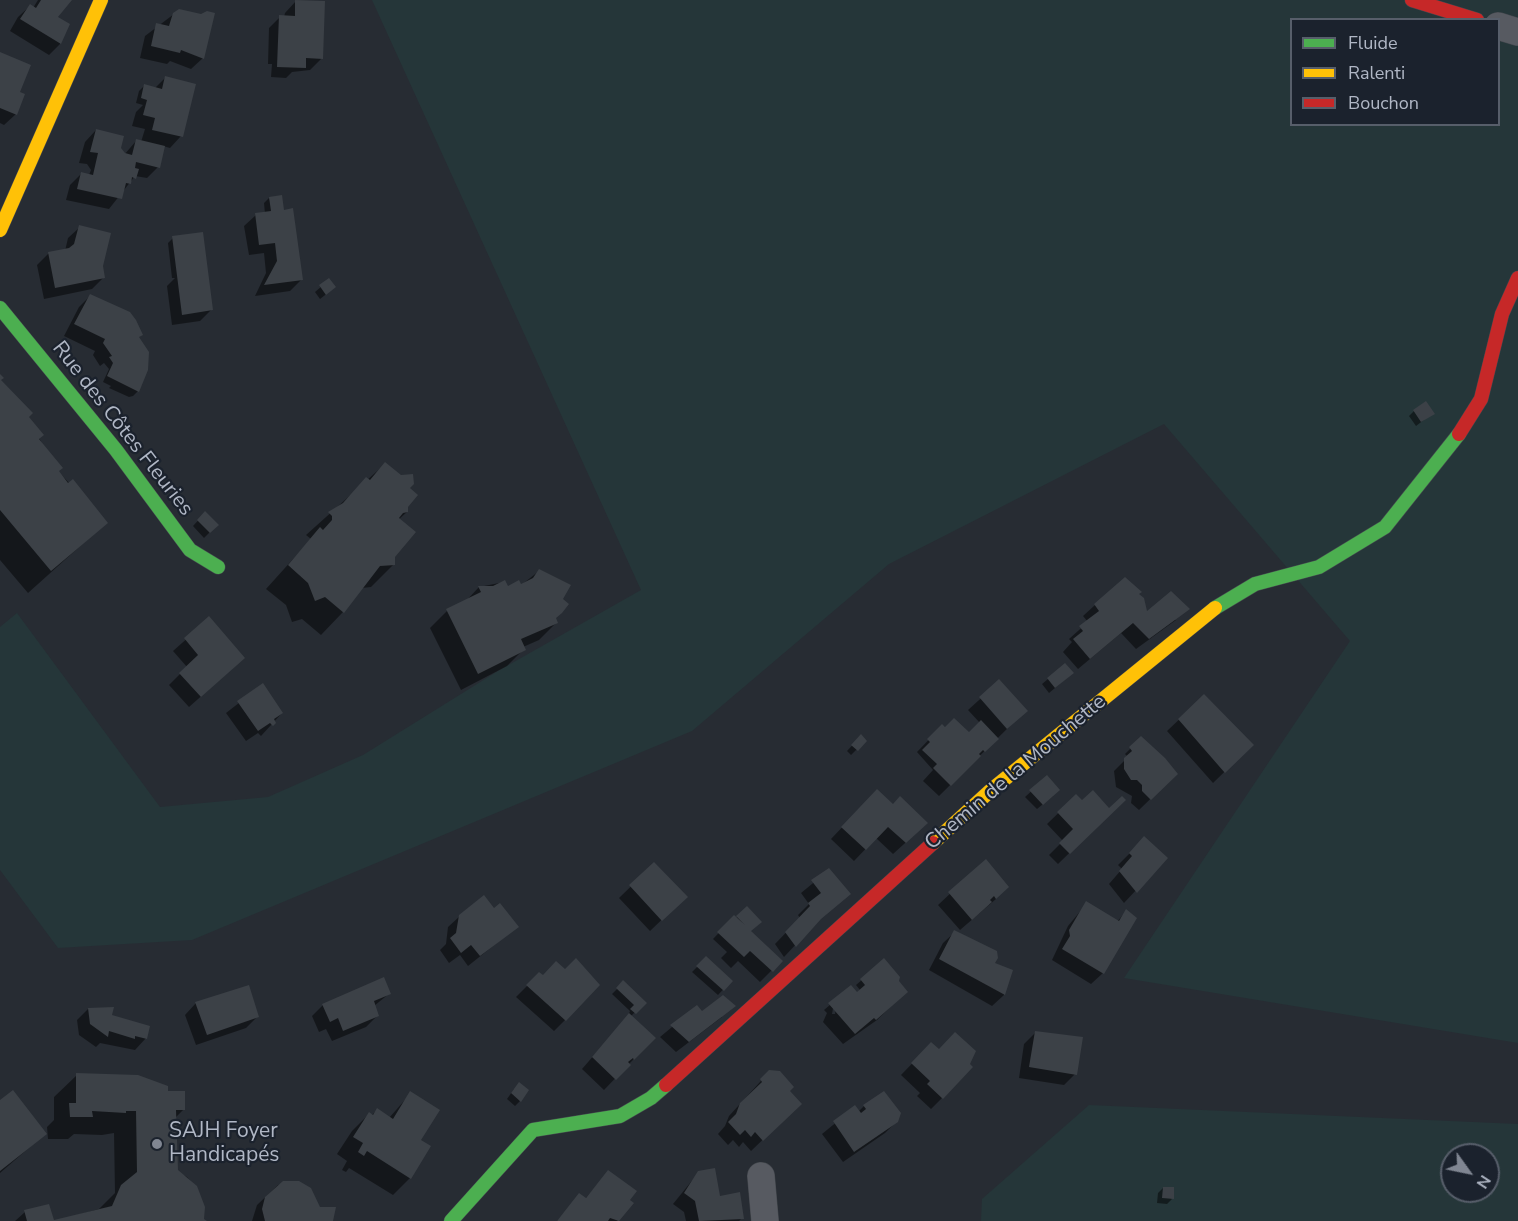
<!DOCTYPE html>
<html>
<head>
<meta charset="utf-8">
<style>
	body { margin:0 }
	#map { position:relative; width:1518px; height:1221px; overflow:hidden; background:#272c33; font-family:"Nunito Sans",sans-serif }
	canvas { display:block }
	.legend { position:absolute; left:1290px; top:18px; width:210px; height:108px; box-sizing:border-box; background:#1b222d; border:2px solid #575e6a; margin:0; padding:8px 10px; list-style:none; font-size:18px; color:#b0b7c5 }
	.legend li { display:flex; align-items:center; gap:12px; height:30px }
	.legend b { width:30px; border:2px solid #575e6a }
	.north { position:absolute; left:1440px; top:1143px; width:60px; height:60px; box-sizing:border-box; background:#1b222d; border:2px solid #575e6a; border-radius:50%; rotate:123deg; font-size:16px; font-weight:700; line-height:24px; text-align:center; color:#b0b7c5 }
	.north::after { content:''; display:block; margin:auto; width:21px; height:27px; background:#808692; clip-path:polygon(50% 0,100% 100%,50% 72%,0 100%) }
</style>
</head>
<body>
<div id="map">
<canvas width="1518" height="1221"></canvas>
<ul class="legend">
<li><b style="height:8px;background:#4caf50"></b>Fluide</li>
<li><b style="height:8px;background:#ffc107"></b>Ralenti</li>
<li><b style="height:8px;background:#c62828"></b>Bouchon</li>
</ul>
<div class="north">N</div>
</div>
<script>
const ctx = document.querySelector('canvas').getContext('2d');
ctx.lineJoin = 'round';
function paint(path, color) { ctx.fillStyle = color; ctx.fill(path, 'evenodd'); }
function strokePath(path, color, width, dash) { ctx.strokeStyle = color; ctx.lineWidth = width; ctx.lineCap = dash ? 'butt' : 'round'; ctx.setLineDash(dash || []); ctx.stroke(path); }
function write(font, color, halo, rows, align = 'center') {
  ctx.font = font + ' "Nunito Sans",sans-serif'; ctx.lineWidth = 4.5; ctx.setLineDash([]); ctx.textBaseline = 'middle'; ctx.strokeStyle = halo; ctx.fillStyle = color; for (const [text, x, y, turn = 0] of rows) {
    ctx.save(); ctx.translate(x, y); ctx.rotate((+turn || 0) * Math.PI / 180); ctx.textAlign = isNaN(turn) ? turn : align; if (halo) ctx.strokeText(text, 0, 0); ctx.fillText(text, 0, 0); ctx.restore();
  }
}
const green = new Path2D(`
	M372,0H1518V1043L1124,978L1350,641L1164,424L889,564L692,731L192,940L58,948L0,870V627L17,613L160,807L268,797L363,755L498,671L641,590ZM1292,20H1498V124H1292Z
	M1089,1105L1518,1124V1221H981L982,1199ZM1452,1155H1488V1191H1452Z`);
const shadow = new Path2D(`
	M38,0H70L57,18L68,25L60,44L49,55L10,31L18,17L30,6L33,8Z
	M296,1L322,58L310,70L292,72L286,78L271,77L272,64H268L269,28L280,17H284L285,13Z
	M174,14L203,58L191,69L170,61L167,64L140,58L145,36Z
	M0,59L18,92L16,114L4,125L0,123Z
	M165,78L181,136L170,148L163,146L158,167L147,178L135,176L109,209L66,200L70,185L81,174L89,175L91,170L87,164L79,163L85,142L96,130L119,148L124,155L136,141L141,142L145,129L132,126L136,112L143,105L136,103L139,91L145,85L155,88Z
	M269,198L301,280L290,291L255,296L266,273L264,253L249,255L244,226L256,215L265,214L264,203Z
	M80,227L101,266L103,278L92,289L44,299L37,265L48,254L65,251L68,238Z
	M173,238L211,310L200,321L172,325L167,286L175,278H172L168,243Z
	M329,280V292L320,299L315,292Z
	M90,296L138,338V391L133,396L129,397L109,388L111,386L103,382L109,369L104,363L100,366L93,355L95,351L64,336L79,307Z
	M0,381L27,417L58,471L106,523L28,593L0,560Z
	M1414,411L1433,413L1416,426L1409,416Z
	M385,464L408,488L407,512L398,520L394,564L371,587L362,588L343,612L321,635L302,619L292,622L286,605L266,589L311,539L306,535Z
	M205,513L212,530L204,538L193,526Z
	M539,571L560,600L555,619L556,623L539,640L523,647L524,649L507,666L461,690L430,628L447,611L465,602L479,587L504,582L507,588L520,586Z
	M1138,595L1146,614L1176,620L1136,649L1121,633L1078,669L1063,652L1072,642L1069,639L1088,622L1083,616L1095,605Z
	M209,619L232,669L189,707L169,685L187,667L173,651Z
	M1067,678L1049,693L1042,684L1048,679Z
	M999,682L1014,722L939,796L923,781L933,770L917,752L942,726L969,735L980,723L968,710Z
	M262,685L282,713L261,736L258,733L246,741L226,713Z
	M1204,696L1252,745L1213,783L1167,731Z
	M861,736L865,741L851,755L847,751Z
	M1141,738L1176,774L1139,810L1131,803L1132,796L1116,787L1114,771L1128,757L1125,754Z
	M1047,777L1053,796L1037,809L1025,797Z
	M1076,796L1082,802L1109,810L1124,800L1058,864L1049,855L1063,841L1047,824Z
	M866,802L915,834L893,854L876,838L854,861L831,839Z
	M1133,850L1166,858L1124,903L1109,884L1122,869L1118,865Z
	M985,861L996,899L960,930L938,905Z
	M654,864L674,908L650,931L619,898Z
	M829,870L814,925L784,957L775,944L800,918L798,915L809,904L801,893Z
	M1087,903L1117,922L1126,911L1103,973L1091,984L1052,960L1068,926Z
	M747,909L750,932L781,961L760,982L738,961L731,968L721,958L727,952L713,939L734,917L735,919Z
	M494,910L517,927L468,966L460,955L449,963L440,950L446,944L448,927L460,916Z
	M955,932L992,964L1011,971L1004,995L992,1006L929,970L943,943Z
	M706,958L731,981L718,995L692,972Z
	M884,961L906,992L877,1020L843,1044L823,1022L827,1013L824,1010L851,987L856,994L860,990L856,985ZM834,1003H837L835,1014H832Z
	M565,971V1020L554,1031L516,997L539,974L542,977Z
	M623,983L644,1003L631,1016L654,1038L604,1090L582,1069L628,1016L630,1011L612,994Z
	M390,993L374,1006L377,1016L366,1027L332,1041L326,1029L319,1032L312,1016L323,1005Z
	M196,1003L258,1016L246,1028L196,1045L185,1015Z
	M696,1007L701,1013L722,1017L676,1052L660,1037Z
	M88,1009L110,1016L146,1038L135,1050L100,1043L96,1047L79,1035L77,1020Z
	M1036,1032L1075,1074L1064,1085L1019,1078L1024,1044Z
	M931,1044L942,1098L931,1109L917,1096L920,1093L901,1075Z
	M770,1071L800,1104L751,1151L743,1142L739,1147L733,1140L728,1145L718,1134L725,1126L729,1116Z
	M77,1075L166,1092L184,1109L175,1118L176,1171L187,1177L196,1187L204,1221H56L99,1209L115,1193L114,1133L102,1135L74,1134L68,1139H48L47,1127L54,1120V1097Z
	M514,1089L520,1101L515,1106L507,1099Z
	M411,1093L419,1140L410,1178L393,1195L349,1168L346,1172L342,1170L347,1161L337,1154L352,1131L369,1114L371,1116L377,1110L389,1118Z
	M0,1102L45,1134L0,1173Z
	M864,1106L897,1121L885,1133L843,1162L822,1134L855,1107L858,1112Z
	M608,1172L632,1203L617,1221H557L580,1195L585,1199Z
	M699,1172L719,1198L742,1218L739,1221H686L684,1212L673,1204Z
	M288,1182L319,1209L331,1221H252L257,1205L278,1185Z
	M1163,1188L1172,1199L1167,1204L1157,1203L1158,1193Z
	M25,1212L53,1221H15Z`);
const building = new Path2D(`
	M41,0H72L58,17L70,24L61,44L20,19L30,4L36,8Z
	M295,0L325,1L323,59L306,58V68L277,67L279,15L295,16Z
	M179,9L201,14L207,11L215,13L204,59L181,50L180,53L151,46L156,23L169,26L173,13Z
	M0,52L31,65L20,92L25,94L17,115L0,108Z
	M165,76L196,84L183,137L152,130L155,118L143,115L147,100L141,98L144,84L162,89Z
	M96,129L124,136L121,148L125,153L132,155L136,139L165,146L160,168L136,162L135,168L139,169L136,179L132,177L131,184L126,183L122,199L77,189L81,172L93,175L98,153L90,152Z
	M282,195L284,210L293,208L303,280L264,285L277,261L275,243L259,245L255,213L271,211L269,197Z
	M79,225L111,233L103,266L105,278L55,288L48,252L69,248L74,244Z
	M203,232L213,310L182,315L172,236Z
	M329,278L336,287L326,295L319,285Z
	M90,294L130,312L136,320L143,335L139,337L149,352L148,370L139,392L107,376L113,363L109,357L112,356L103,343L105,339L74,324Z
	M0,374L4,378L1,380L33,413L29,417L44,435L39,439L63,468L59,471L68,483L73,479L108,523L51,571L0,510Z
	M1426,401L1435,414L1421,422L1413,410Z
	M385,462L401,475L413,474L414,484L410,488L418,495L408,507V512L403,513L399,518L416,532L395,557V565L380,566L344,613L325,597L315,601L308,583L288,565L320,527L323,530L332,520V516L328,512L343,503L366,477L370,480Z
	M205,511L219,525L210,533L197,520Z
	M539,569L571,585L563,599L569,604L562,613L556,618L558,623L521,639L526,650L478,674L446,609L481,592L478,586H493L505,580L508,586L519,580L521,584L533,578Z
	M1125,577L1142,592L1139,594L1144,598L1147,611L1171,591L1190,609L1149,639L1133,623L1090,659L1073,639L1083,631L1079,626L1099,611L1094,604Z
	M209,616L245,658L201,697L179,673L198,655L184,638Z
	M1065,663L1074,673L1055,688L1047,678Z
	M999,679L1028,711L1007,729L979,697Z
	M263,683L283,713L274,719L276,723L273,726L270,723L258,731L237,701Z
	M1204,694L1254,745L1225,773L1178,719Z
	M954,718L969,732L981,720L999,739L985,752L983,750L979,754L981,756L951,786L933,768L937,764L922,750L930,742L927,739L942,724L945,727Z
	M861,734L867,741L858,751L851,745Z
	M1141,736L1165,758L1178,774L1151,800L1142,791V785L1137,780H1131L1124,769V758L1132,751L1129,747Z
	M1047,775L1060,790L1043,805L1029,790Z
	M877,789L893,804L900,796L928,823L906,843L888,827L866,850L841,827Z
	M1093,790L1109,808L1122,796L1126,800L1070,854L1059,843L1073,829L1057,812L1076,794L1082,800Z
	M1144,836L1168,858L1137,893L1119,871L1132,856L1129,853Z
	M986,859L1009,887L996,899L994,896L990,900L992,902L972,920L948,892Z
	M654,862L688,897L662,921L629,885Z
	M829,868L851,894L821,919L796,947L785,932L810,906L808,903L821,893L811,880Z
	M484,895L494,908L500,903L519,927L480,956L471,945L461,953L450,938L456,933L459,915Z
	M1086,901L1119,921L1126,909L1137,918L1104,974L1062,949L1070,936L1069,930Z
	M747,906L762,922L751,931L783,961L773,972L750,951L744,957L717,932L734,915L745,925L736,916Z
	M954,930L997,951L998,958L995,963L1013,970L1005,995L939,959Z
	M706,956L733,981L724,991L696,966Z
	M576,958L600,985L566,1021L526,985L539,972L543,975L556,961L565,969Z
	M884,958L900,977L899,981L908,992L876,1020L874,1018L855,1034L828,1003L851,985L857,992L865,985L860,979Z
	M384,977L391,994L374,1001L379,1016L343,1031L338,1018L330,1022L322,1004Z
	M623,980L647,1003L636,1014L630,1009L634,1005L616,988Z
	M249,985L259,1017L207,1035L195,1002Z
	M723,995L736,1006L689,1042L670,1025L697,1005L702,1011Z
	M114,1007L112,1015L150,1026L147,1039L135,1036V1039L109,1031L108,1037L90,1024L88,1008Z
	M629,1013L656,1038L634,1060L633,1058L628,1062L631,1065L616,1080L592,1057Z
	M1035,1031L1083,1037L1077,1075L1029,1067Z
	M955,1032L976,1051L970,1064L973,1067L943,1099L927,1084L930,1081L911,1063L931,1042L939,1049Z
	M769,1070L780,1071L794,1087L790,1091L802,1104L763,1141L755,1132L751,1137L745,1130L740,1135L728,1122L736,1114L740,1103L762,1082L760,1079Z
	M76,1073L138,1075L168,1086V1091H185V1110H176L178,1170L197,1186L205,1207L204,1219L207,1221H27L24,1210L49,1204L54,1220L112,1206L121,1185L137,1172L136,1111H126V1113L92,1111L93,1117H70L69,1103H76Z
	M519,1082L529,1090L521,1102L511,1093Z
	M13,1090L47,1134L0,1171V1100Z
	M410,1091L440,1110L421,1140L431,1146L411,1179L367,1151L364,1156L358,1152L363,1143L353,1137L369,1112L373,1115L377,1108L393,1119Z
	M884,1091L901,1113L898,1122L854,1152L833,1121L855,1105L861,1113L866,1109L863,1105Z
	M715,1168L720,1196L740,1192L744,1219L699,1221L695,1201L684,1193L698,1171Z
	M608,1170L637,1191L630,1200L634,1203L619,1221L610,1218L608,1221H557L579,1193L586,1198Z
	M283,1181H299L311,1188L320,1207H336L333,1221H265L262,1209L265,1197Z
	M1163,1187H1174V1199L1162,1198Z`);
const street = new Path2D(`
	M1498,26L1518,32
	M761,1176L765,1221`);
const fast = new Path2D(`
	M0,308L116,450L190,550L218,567
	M1215,608L1255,584L1319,567L1385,527L1459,434
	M451,1221L533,1130L620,1116L651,1098L666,1085`);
const slow = new Path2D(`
	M0,230L101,0
	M933,843L990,791L1215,608`);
const jam = new Path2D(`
	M1412,0L1477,20
	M1459,434L1481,399L1502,314L1518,278
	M666,1085L933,843`);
const markers = [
	[157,1144,6,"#808692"]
];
const streetNames = [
	["Rue des Côtes Fleuries",122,429,52],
	["Chemin de la Mouchette",1016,773,-40]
];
const poiNames = [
	["SAJH Foyer",169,1132],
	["Handicapés",169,1156]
];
paint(green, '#253639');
paint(shadow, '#0007');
paint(building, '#3c4147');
strokePath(street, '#44484e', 28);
strokePath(fast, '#44484e', 15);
strokePath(slow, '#44484e', 15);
strokePath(jam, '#44484e', 15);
strokePath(street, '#575a61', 27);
strokePath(fast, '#4caf50', 14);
strokePath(slow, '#ffc107', 14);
strokePath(jam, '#c62828', 14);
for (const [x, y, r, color] of markers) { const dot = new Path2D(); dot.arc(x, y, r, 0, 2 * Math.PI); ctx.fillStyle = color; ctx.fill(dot); strokePath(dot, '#1b222d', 2); }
write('21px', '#b0b7c5', '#1b222d', streetNames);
write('21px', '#b0b7c5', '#1b222d', poiNames, 'left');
</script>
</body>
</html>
